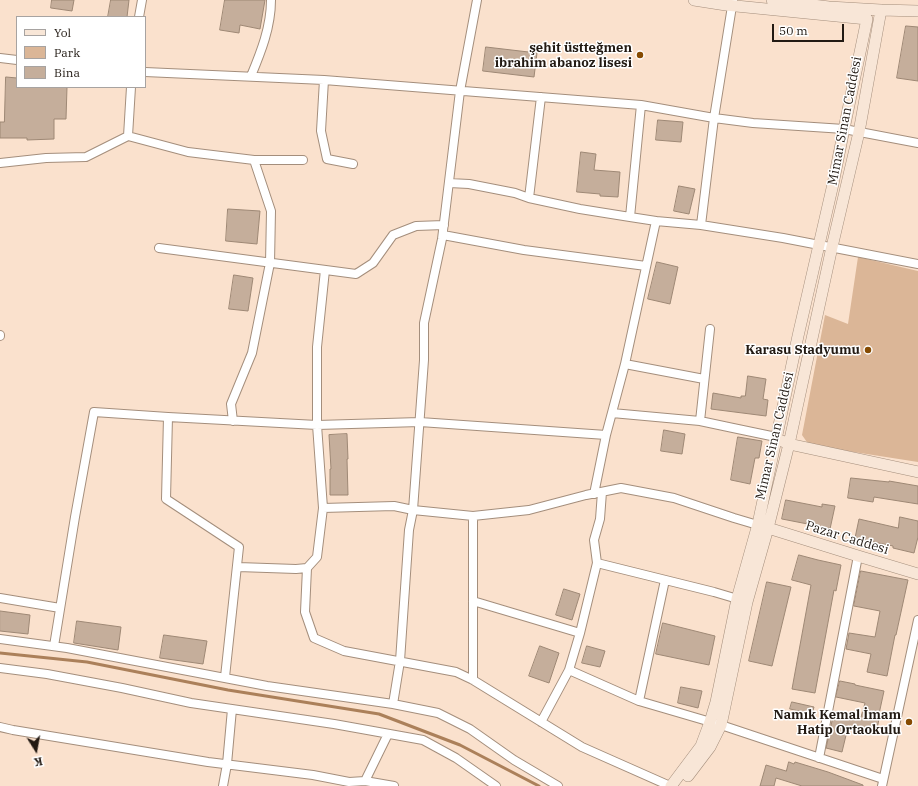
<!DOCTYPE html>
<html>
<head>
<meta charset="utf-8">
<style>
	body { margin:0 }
	#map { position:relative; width:918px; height:786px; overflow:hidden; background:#fae1cd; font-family:"IBM Plex Serif",serif }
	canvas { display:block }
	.legend { position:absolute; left:16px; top:16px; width:130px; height:72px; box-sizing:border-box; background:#fff; border:1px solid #a7a3a1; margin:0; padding:5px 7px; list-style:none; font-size:12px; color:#221a13 }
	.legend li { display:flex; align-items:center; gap:8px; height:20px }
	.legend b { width:20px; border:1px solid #a7a3a1 }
	.north { position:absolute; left:16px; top:730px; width:40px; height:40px; -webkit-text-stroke:3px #fff; paint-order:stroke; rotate:169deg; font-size:11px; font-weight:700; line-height:16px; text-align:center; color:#221a13 }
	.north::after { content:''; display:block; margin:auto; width:14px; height:18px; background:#221a13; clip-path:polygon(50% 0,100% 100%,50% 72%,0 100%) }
	.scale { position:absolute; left:772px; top:24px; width:72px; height:18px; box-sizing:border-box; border:2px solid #221a13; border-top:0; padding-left:5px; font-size:12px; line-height:14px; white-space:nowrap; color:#221a13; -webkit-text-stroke:3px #fff; paint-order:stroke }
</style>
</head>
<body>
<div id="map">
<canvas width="918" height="786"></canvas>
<ul class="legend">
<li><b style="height:5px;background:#f8e6d7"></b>Yol</li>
<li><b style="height:11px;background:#dbb697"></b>Park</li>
<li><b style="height:11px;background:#c5ae9b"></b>Bina</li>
</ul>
<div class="north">K</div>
<div class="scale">50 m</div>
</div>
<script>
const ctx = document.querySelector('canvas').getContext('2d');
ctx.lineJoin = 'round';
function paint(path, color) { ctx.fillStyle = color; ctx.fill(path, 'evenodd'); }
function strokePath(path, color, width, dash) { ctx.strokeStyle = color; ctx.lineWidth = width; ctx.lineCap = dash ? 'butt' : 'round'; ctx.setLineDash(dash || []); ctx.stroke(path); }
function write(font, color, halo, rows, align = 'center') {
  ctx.font = font + ' "IBM Plex Serif",serif'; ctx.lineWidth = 3; ctx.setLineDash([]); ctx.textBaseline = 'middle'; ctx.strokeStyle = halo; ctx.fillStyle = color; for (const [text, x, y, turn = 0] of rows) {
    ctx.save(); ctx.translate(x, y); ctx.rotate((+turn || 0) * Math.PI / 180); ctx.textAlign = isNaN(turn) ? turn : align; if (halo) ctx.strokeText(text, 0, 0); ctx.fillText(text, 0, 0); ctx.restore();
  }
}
const green = new Path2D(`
	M858,257L918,271V462L809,445L802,435L825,315L848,324Z`);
const stream = new Path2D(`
	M0,653L87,662L228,690L379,714L460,745L539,786`);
const building = new Path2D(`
	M52,0H74L72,11L51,8Z
	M111,0H129L127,17H108Z
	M225,0H265L260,29L240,25L239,33L220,30Z
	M906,26L918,27V81L897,78Z
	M486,47L537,53L534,77L483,71Z
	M6,77L17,78V87H67L66,119H54V139L27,140V138H0V122H4Z
	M658,120L683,122L681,142L656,140Z
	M581,152L596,154L594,170L620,172L618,197L600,196V194L577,192Z
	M679,186L695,189L689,214L674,211Z
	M228,209L260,211L257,244L226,241Z
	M657,262L678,267L670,304L648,299Z
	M234,275L253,278L248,311L229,309Z
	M748,376L766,379L763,399L768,400L766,416L711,409L713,393L741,398V396H745Z
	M664,430L685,434L682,454L661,451Z
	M347,434L348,459H347L348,495H330V469H331L329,435Z
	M738,437L762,441L759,458H755L750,484L731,480Z
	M851,478L889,482V481L918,486V504L874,497L873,502L848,498Z
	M786,500L822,507V504L835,506L830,529L818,527V526L782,519Z
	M900,517L918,521V537L914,553L893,548V546L855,538L859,519L898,528Z
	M799,555L818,560L841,565L836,591L834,590L815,693L792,689L811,585L792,580Z
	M861,571L908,580L896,635H895L887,676L867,672L871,654L846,649L849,633L875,637L880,611L854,606Z
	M767,582L791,587L772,666L749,661Z
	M564,589L580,594L572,620L556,615Z
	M0,611L30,615L28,634L0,631Z
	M77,621L121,627L118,650L74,643Z
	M663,623L715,636L709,665L656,654Z
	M164,635L207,641L203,664L160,658Z
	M540,646L559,653L549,683L529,676Z
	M587,646L605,651L600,667L582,663Z
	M840,681L855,684V685L884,691L879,714H880L876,734L848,727L842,752L826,748L834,712L861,717L865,703L836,697Z
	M681,687L702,691L698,708L678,703Z
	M792,702L814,707L812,714L790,709Z
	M789,762L794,764L795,762L828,772L863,785V786H802L776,778L774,786H760L766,765L786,771Z`);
const street = new Path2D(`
	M477,0L460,91L442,239L424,323V360L413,510L473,516L529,510L586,495L621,488L674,498L734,518L761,526
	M139,17L142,0
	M0,58L17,60
	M145,72L324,80L641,105L714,118L753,123L844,129L918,143
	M251,76C261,52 271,27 271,0
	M324,80L321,131L327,159L353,164
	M128,136L188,152L254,160H303
	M0,163L46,158L86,157L128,136L131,87
	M449,183L469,184L515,193L529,198L580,209L630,217L656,221L701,225L783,238L918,264
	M529,198L541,97
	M630,217L641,105
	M701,225L714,118L733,0
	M443,235L524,250L646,266
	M159,248L356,274L373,263L393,235L416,226L444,225
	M0,335V336
	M625,364L704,379
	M612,413L700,421L733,428L776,437
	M168,417L166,499L239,547L225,677
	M233,421L231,404L252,353L270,263L271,211L254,160
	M700,421L710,329
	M602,492L600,519L594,540L597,563L714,592L741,600
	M594,494L606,435L625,364L656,221
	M323,508L317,425V347L325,270
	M473,516V680
	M238,567L296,569L307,568L317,557L323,508L394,506L413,510L409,530L400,661L393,704
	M307,568L305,612L314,638L344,651L456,672L473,680L582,747L670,786
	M0,598L60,608
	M473,601L580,633
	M0,639L67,648L267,686L393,704L438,713L470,729L514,760L558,786
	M54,646L75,517L94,412L168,417L317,425L420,422L606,435
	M0,668L47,674L122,688L191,703L334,724L423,740L456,758L496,786
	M569,670L639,701L721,725L883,779
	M639,701L665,580
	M541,722L569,670L580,633L597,563
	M0,727L13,730L208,762L313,775L349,782L365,781L394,786
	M819,758L858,556
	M365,781L388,734
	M223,786L227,764L232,709
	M882,786L918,620`);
const secondary = new Path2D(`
	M772,0L829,7L881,10L918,11
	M782,441L789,444L918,472
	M768,528L858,556L918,574
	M688,776L710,747L721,725L747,602L768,528L789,444L832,247L859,132L881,10
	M671,786L701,746L710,722L716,702L737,599L758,524L798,336L833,184L844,129L867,19L726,5L694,0`);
const markers = [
	[640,55,4,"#864b02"],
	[868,350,4,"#864b02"],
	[909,722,4,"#864b02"]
];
const poiNames = [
	["şehit üstteğmen",632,48],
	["ibrahim abanoz lisesi",632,63],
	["Karasu Stadyumu",860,350],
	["Namık Kemal İmam",901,715],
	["Hatip Ortaokulu",901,730]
];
const streetNames = [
	["Mimar Sinan Caddesi",845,121,-79],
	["Mimar Sinan Caddesi",775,436,-77],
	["Pazar Caddesi",847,538,17]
];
paint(green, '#dbb697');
strokePath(stream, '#ab805a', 3);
paint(building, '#c5ae9b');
strokePath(building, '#9e8875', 1);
strokePath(street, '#a48e7c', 10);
strokePath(secondary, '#a48e7c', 12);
strokePath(street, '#fff', 8);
strokePath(secondary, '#f8e6d7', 11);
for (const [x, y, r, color] of markers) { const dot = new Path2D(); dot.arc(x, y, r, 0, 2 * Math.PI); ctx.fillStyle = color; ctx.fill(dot); strokePath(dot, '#fff', 1.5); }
write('bold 13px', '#221a13', '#fff', poiNames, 'right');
write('13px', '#221a13', '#fff', streetNames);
</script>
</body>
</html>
